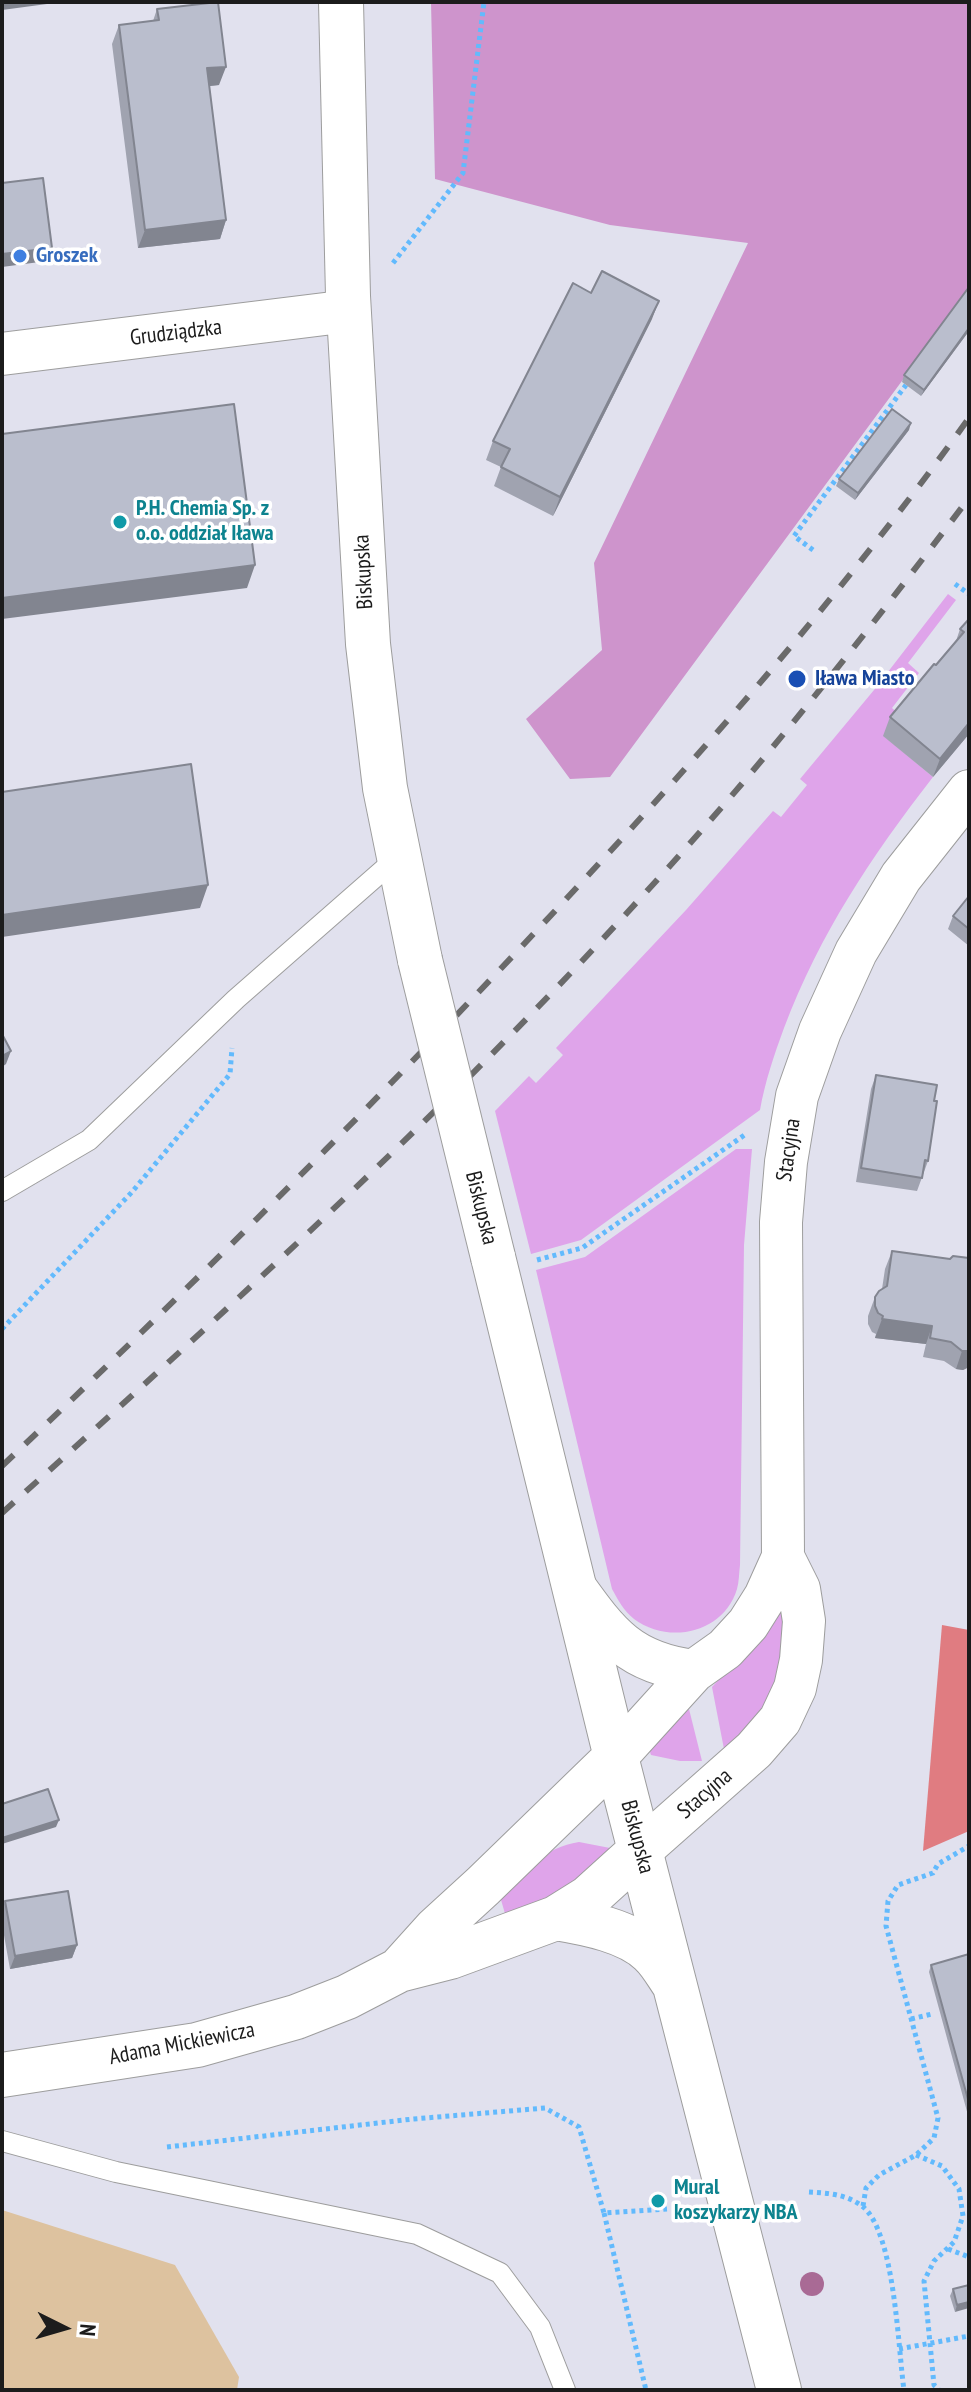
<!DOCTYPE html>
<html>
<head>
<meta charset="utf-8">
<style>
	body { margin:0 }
	#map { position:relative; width:971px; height:2392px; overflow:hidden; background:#e1e1ee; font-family:"PT Sans Narrow",sans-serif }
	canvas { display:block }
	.frame { position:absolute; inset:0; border:4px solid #1c1c1c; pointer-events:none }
	.north { position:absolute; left:24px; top:2288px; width:80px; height:80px; -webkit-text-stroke:6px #fff; paint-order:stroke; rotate:95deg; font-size:22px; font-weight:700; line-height:32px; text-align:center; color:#1c1c1c }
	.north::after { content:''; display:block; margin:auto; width:28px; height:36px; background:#1c1c1c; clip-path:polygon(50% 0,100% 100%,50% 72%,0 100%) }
</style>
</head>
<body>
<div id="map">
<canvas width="971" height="2392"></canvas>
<div class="frame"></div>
<div class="north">N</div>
</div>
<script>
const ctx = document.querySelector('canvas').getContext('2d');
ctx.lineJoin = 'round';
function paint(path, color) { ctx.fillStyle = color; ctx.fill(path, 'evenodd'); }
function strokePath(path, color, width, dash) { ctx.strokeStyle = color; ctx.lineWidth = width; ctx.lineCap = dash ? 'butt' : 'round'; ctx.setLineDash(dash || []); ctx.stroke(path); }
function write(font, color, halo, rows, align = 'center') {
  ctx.font = font + ' "PT Sans Narrow",sans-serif'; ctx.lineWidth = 7; ctx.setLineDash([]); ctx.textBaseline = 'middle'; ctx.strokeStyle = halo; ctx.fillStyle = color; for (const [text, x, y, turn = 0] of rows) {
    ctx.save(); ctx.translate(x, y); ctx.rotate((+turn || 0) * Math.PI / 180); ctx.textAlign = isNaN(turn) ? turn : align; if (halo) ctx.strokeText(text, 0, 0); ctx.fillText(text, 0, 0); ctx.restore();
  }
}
const grass = new Path2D(`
	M948,594L956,600L908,663L919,673L892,708L900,715L884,736L933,777C871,857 820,933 784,1028C774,1055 765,1082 760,1110L581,1240L531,1254L495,1111L529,1076L536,1083L563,1055L556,1048L686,910L773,811L781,817L807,785L800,779L874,690Z
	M736,1149H752L744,1245L740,1565C739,1573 739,1582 737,1589C724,1633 669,1645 634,1619C624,1611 618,1600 612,1589L536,1270L585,1257Z
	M782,1599C786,1643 782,1696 749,1729C741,1736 732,1742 724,1749L712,1687L764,1631Z
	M689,1709L702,1761H680L651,1755L650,1752L652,1746Z
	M579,1842L610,1848C598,1881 536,1903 506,1917L499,1893C524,1871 545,1847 579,1842Z`);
const forest = new Path2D(`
	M431,2H969V290L610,777L570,779L526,719L602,650L594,563L748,243L610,225L435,179Z`);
const pitch = new Path2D(`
	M942,1625L969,1630V1831L923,1851Z`);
const water = new Path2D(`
	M2,2210L175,2265L239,2377L237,2390H2Z`);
const path = new Path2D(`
	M393,263L463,173L484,2
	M813,550L794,536L906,385
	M955,584L969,594
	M537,1260L582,1248L746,1134
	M2,1329L132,1192L230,1074L232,1048
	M911,2019L932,2014
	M167,2147L413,2119L545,2108L579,2127L604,2213L667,2209
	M916,2155L942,2166L959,2189L963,2216L954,2242L934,2261L924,2281L934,2385L939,2390
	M809,2192C827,2193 846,2194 862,2206C895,2231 898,2349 904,2390
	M863,2206L866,2188L879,2175L916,2155L934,2138L938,2118L886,1926L888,1901L898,1885L933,1873L938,1864L969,1846
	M604,2213L646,2390
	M948,2249L969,2257
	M899,2349L969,2336`);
const service = new Path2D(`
	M2,1191L89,1140L236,999L398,857
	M2,2141L116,2172L417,2234L500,2273L540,2327L565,2390`);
const minor = new Path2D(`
	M2,354L349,311
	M574,1586C609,1635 630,1663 694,1671
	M616,1757L694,1671L725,1649L748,1624L765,1597L783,1557L781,1222L786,1162L797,1096L820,1031L856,952L901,877L969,791
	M641,1850L754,1750L780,1720L795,1688L801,1660L804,1621L799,1589L783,1557`);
const tertiary = new Path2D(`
	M341,2L348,296L368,644L385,788L420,960
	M493,1257L616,1757L779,2390
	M556,1918C586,1923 629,1931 651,1953C660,1961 667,1974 674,1984
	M399,1970L436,1929L483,1886L616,1757
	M2,2075L197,2045L296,2017L347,1997L399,1970L450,1957L556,1918L588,1898L641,1850`);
const rail = new Path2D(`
	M2,1466C186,1292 366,1113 539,928C691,766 840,598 969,418
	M2,1513C224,1313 446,1112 647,891C762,766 867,633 969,498`);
const tertiaryBridge = new Path2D(`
	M420,960L493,1257`);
const trees = [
	[812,2284]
];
const wall = new Path2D(`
	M157,9L219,85L209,86L226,220L220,239L138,248L112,44L119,25L153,21Z
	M969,287V331L921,396L902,382L904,375Z
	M652,319L553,516L494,486L501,467L486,460L493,441Z
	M909,430L855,500L836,486L839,479Z
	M969,619V734L933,777L883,736L890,717L956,641L960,629Z
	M969,896V946L948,929L953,916Z
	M876,1075L928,1161L917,1191L856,1182L871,1089Z
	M892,1251L950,1259L969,1258V1367L963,1370L956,1369L944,1361L923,1357L926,1344L875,1338L876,1334L872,1332L868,1324V1316L875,1297L882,1289L885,1269Z
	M5,1901L77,1945L72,1958L10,1969L2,1924V1910Z
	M969,1954V2119L929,1972L931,1965Z
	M969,2285L955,2312L950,2296L953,2289Z`);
const shadedWall = new Path2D(`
	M2,2H62L2,10Z
	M226,67L219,85L201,87L207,68Z
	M226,220L220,239L138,248L145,230Z
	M52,248L47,261L2,267V254Z
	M659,301L652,319L553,516L560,497Z
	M969,328V331L921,396L924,390Z
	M911,423L909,430L855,500L858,493Z
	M255,565L247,588L2,619V598Z
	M969,723V734L933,777L940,759Z
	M208,885L200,908L2,937V915Z
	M11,1051L6,1064L2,1067V1056Z
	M882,1319L932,1326L926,1344L875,1338Z
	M962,1351H969V1367L963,1370L956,1369Z
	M59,1820L56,1827L2,1844V1838Z
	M77,1945L72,1958L10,1969L15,1956Z
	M969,2302V2308L955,2312L957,2305Z`);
const building = new Path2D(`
	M218,2L226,67L207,68L226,220L145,230L119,25L159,20L157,9Z
	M43,178L52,248L2,254V183Z
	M602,271L659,301L560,497L501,467L510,449L493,441L573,283L591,293Z
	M969,287V328L924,390L904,375Z
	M234,404L255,565L2,598V434Z
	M892,409L911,423L858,493L839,479Z
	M969,619V723L940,759L890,717L934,664L936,665L964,632L960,629Z
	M191,764L208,885L2,915V792Z
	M969,896V929L953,916Z
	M2,1034L11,1051L2,1056Z
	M876,1075L937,1085L934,1101H937L928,1161L925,1160L922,1178L861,1168Z
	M892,1251L950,1259L953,1256L969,1258V1351H962L951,1342L930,1338L932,1326L882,1319L883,1316L878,1313L875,1306V1297L879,1291L887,1286Z
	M48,1789L59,1820L2,1838V1804Z
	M68,1891L77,1945L15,1956L5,1901Z
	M969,1954V2103L931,1965Z
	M969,2285V2302L957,2305L953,2289Z`);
const markers = [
	[20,256,8,"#3f7fe0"],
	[120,522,8,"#0f9aa8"],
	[797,679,10,"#1a4fb4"],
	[658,2201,8,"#0f9aa8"]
];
const shopNames = [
	["Groszek",36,256]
];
const streetNames = [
	["Grudziądzka",176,333,-7],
	["Biskupska",364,572,-93],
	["Stacyjna",789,1150,-82],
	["Biskupska",481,1208,76],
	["Stacyjna",705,1794,-41],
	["Biskupska",637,1837,75],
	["Adama Mickiewicza",182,2044,-11]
];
const cultureNames = [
	["P.H. Chemia Sp. z",136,509],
	["o.o. oddział Iława",136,534],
	["Mural",674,2188],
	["koszykarzy NBA",674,2213]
];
const transitNames = [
	["Iława Miasto",815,679]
];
paint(grass, '#dfa4ea');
paint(forest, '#ce94cc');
paint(pitch, '#e07c81');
paint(water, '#ddc29f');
strokePath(service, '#9d9d9d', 22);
strokePath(minor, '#9d9d9d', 44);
strokePath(tertiary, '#9d9d9d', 46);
strokePath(path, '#62bafd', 5, [4, 4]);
strokePath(service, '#fff', 20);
strokePath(minor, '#fff', 42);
strokePath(tertiary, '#fff', 44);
strokePath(rail, '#6a6a6a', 6, [16, 16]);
strokePath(tertiaryBridge, '#9d9d9d', 46, []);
strokePath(tertiaryBridge, '#fff', 44);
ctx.fillStyle = '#a96a95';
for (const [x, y] of trees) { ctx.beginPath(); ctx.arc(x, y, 12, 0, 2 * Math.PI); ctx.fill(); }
paint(wall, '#a0a3b0');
paint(shadedWall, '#828590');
paint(building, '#babecd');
strokePath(building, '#828590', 2);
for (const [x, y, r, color] of markers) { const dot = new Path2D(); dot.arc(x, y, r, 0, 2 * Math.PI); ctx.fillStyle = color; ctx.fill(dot); strokePath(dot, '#fff', 3); }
write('bold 22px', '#366cbe', '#fff', shopNames, 'left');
write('22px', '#1c1c1c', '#fff', streetNames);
write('bold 22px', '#0d838f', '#fff', cultureNames, 'left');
write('bold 22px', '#164399', '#fff', transitNames, 'left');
</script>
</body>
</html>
